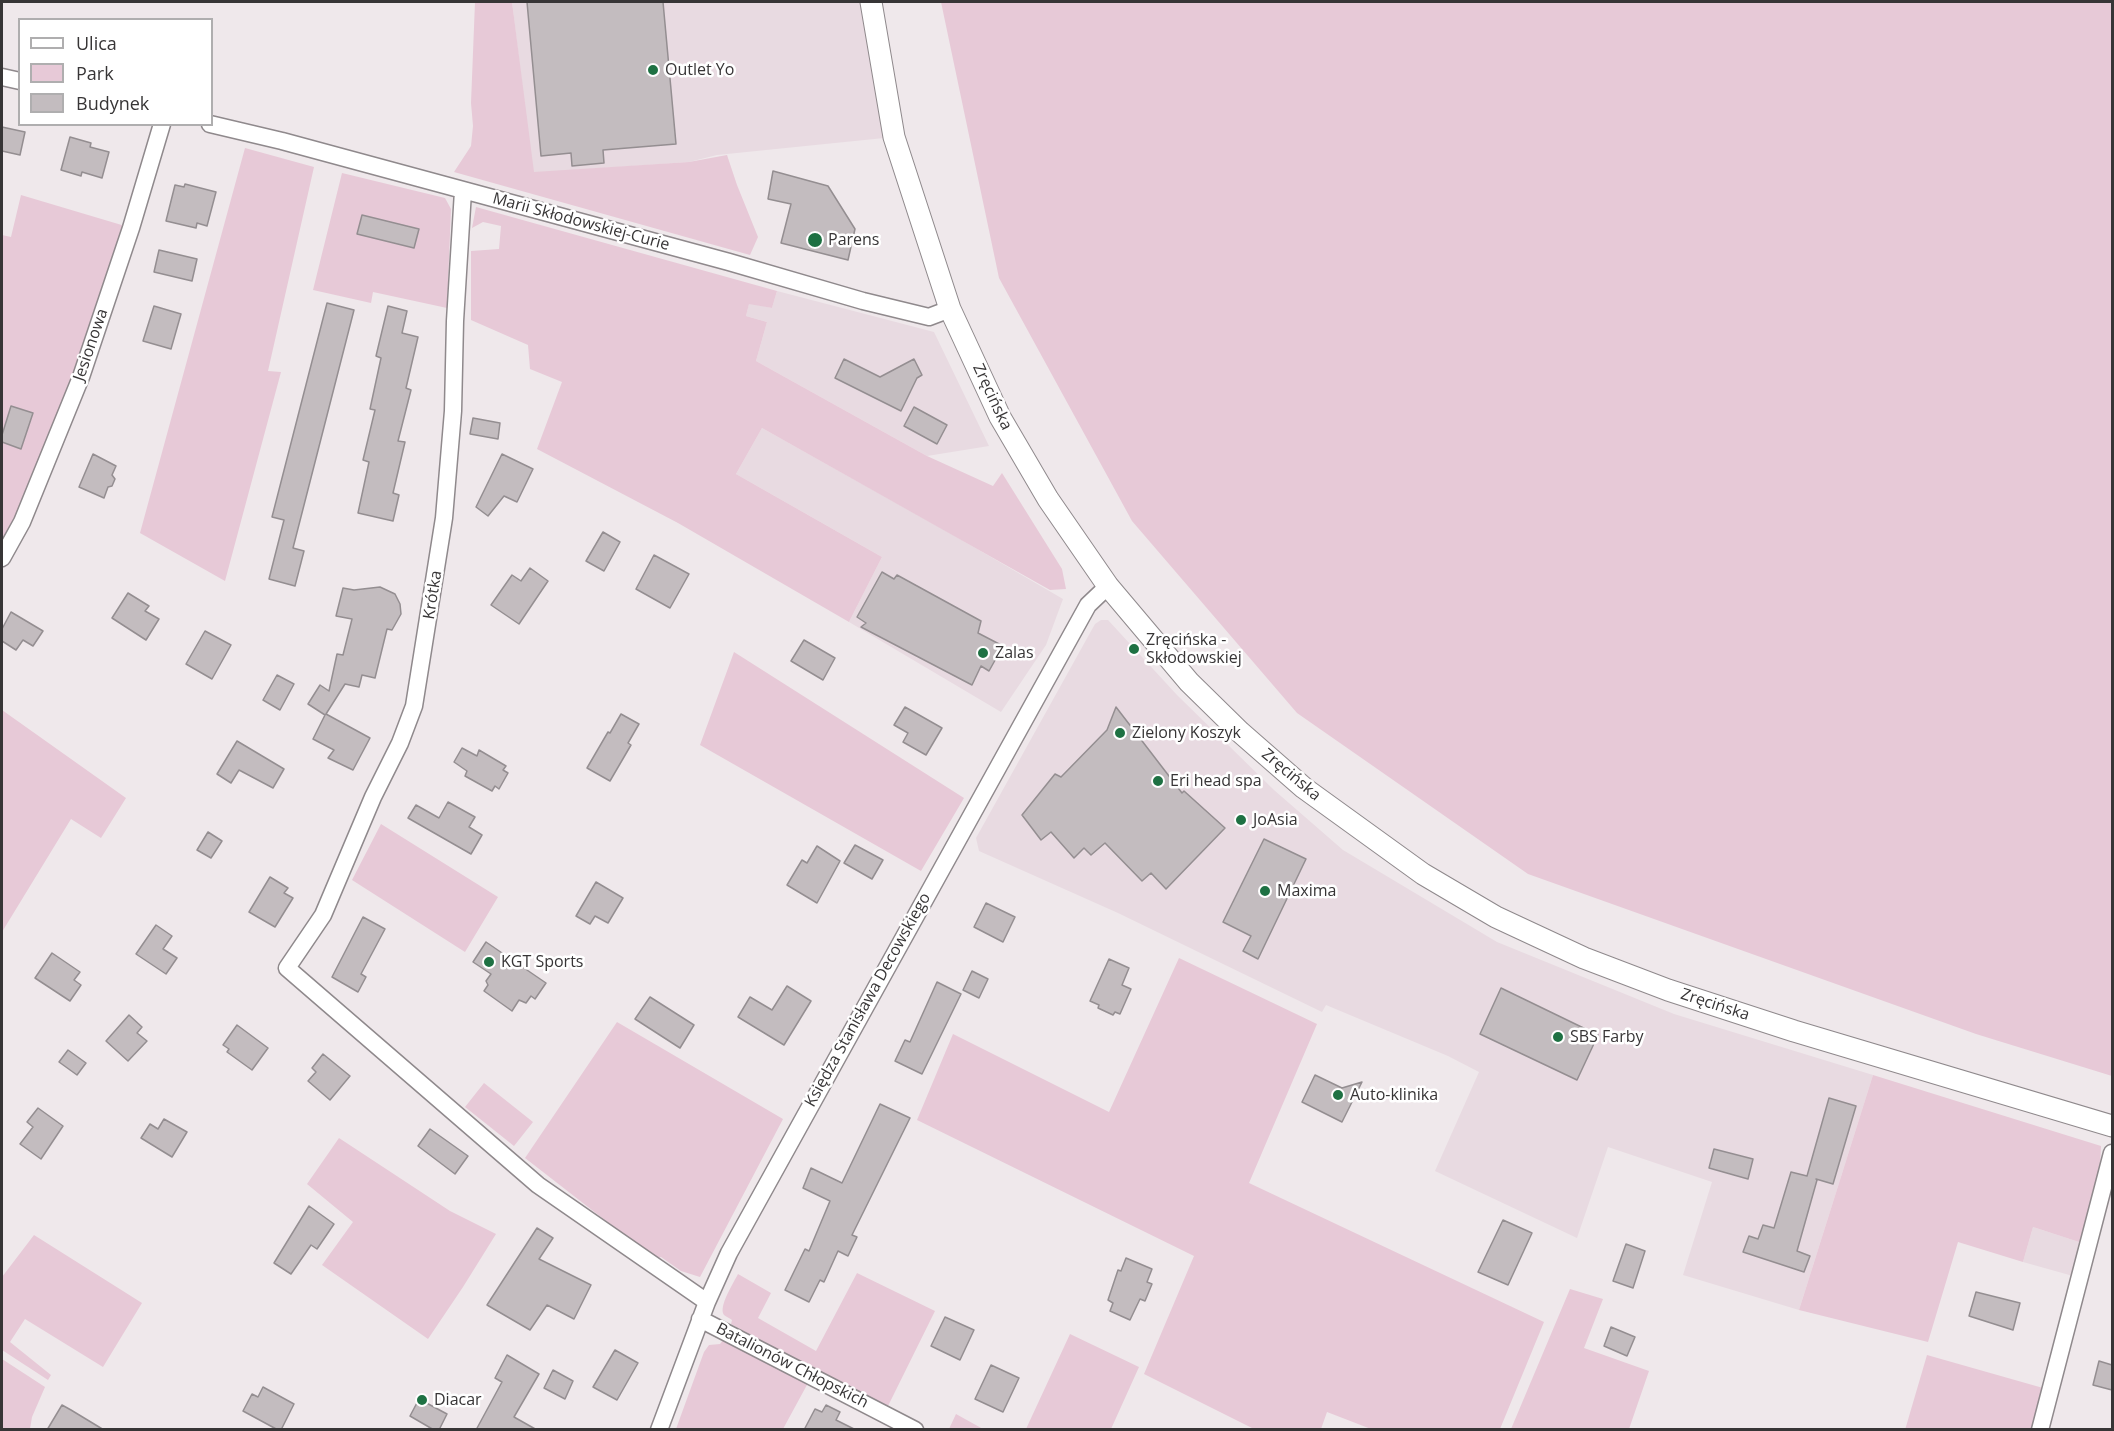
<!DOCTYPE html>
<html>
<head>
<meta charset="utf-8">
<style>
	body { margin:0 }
	#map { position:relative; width:2114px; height:1431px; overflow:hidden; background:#efe8eb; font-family:"Open Sans",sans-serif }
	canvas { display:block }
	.frame { position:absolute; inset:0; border:3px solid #373536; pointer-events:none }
	.legend { position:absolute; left:18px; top:18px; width:195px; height:108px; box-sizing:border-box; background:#fff; border:2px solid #afaeaf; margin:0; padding:8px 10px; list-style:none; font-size:18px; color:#373536 }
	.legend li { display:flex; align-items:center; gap:12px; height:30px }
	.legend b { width:30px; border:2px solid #afaeaf }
</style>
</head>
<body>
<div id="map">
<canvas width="2114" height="1431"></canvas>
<div class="frame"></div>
<ul class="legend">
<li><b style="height:8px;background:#fff"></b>Ulica</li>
<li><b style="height:16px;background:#e7c9d7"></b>Park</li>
<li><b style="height:16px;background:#c3bcbf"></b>Budynek</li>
</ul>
</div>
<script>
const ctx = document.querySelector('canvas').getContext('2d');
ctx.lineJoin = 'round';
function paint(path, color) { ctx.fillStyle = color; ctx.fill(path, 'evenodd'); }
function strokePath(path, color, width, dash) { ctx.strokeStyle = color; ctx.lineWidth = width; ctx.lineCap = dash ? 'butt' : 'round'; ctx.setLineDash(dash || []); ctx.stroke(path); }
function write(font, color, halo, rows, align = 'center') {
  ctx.font = font + ' "Open Sans",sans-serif'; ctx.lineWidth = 5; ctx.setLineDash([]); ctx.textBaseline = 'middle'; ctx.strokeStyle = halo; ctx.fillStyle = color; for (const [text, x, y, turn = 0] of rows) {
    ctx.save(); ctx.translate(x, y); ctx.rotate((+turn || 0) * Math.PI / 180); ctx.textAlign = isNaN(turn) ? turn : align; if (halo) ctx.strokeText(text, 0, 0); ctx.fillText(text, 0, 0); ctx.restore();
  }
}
const built = new Path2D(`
	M512,2H871L894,137L717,155L689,162L533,173Z
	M777,291L934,332L989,446L927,456L756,361L767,322L746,316L749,303L772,308Z
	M762,428L948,532L1063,599L1046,645L1001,712L849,622L882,557L736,474Z
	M1101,620H1108L1177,695L1274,790L1343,850L1497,942L1674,1014L1873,1075L1799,1310L1683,1275L1712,1182L1608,1147L1577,1238L1435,1171L1479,1072L1448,1056L1326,1005L1322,1012L1118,913L979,851L976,838L1095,624Z
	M2033,1227L2082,1243L2073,1276L2023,1262Z`);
const green = new Path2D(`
	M475,2H512L534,172L689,162L727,155L737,185L758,237L750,255L454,172L471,146L473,126L471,103Z
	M941,2H2112V1076L1976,1034L1528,874L1297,713L1132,521L999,278Z
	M245,148L314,167L268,371L281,372L225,581L140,533Z
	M342,173L445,198L451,209L447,308L373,292L371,303L313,290Z
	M21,195L125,226C88,334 51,443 2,546V235L11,237Z
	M476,207L777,291L772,308L749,304L746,316L767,322L756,361L927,456L993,486L1002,473L1062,569L1066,589L1050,590L762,428L736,474L882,557L849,622L678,523L537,449L562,382L530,369L528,345L471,320V251L499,249L501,226L483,222L472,228Z
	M734,652L964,798L921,871L700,745Z
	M2,710L126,798L101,838L71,819L2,932Z
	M381,824L498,897L465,952L352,880Z
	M1179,958L1317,1024L1249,1183L1544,1322L1500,1429H1371L1327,1412L1321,1429H1254L1144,1374L1194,1256L917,1120L953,1034L1109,1112Z
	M617,1022L783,1119L700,1277L681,1271L661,1257L655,1259L525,1158Z
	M1873,1075L2101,1146L2100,1168L2082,1243L2033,1227L2023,1262L1958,1242L1928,1342L1799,1310Z
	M484,1083L533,1122L514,1146L465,1107Z
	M339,1138L450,1211L496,1234L463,1287L428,1339L322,1265L353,1222L307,1184Z
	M34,1235L142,1303L103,1367L25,1319L10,1342L51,1375L48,1380L2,1350V1277Z
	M857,1273L935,1311L888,1406L780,1353L731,1324L732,1320C730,1318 726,1317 724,1315C718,1307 734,1282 738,1274L771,1293L758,1318L816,1351Z
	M1570,1289L1603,1299L1584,1348L1649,1371L1629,1429H1511Z
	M1070,1334L1139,1367L1111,1429H1026Z
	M723,1340L808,1383L783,1429H676L704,1352L709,1345L720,1344Z
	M1927,1355L2043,1388L2033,1429L1905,1430Z
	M2,1359L45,1387L32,1417L30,1429H2Z
	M956,1414L983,1429H949Z`);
const building = new Path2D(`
	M527,2H663L676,144L603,150L604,163L572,166L571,153L541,156Z
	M2,127L25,132L20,155L2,151Z
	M70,137L91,143L90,147L109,152L102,178L82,172L81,176L61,170Z
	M773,171L828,186L855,229L848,260L781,243L791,204L768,199Z
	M185,184L216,192L207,226L197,223L196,228L166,221L175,185L184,187Z
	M362,215L419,229L414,248L357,234Z
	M159,250L197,259L192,281L154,272Z
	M327,303L354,310L293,548L304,551L295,586L269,579L284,520L272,517Z
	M154,306L181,314L171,349L143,341Z
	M388,306L407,311L402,333L418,337L406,388L411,390L398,441L405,442L393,493L399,495L393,521L358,513L369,462L363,460L375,410L370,409L381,358L376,356Z
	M844,359L880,377L914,359L922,375L917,378L901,411L835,378Z
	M11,406L33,413L21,449L2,442V435Z
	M914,407L947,425L937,444L904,426Z
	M473,418L500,423L498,439L470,434Z
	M93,454L116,466L112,475L115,479L112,486L108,487L104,498L79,487Z
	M502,454L533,469L517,502L504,496L488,516L476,507Z
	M603,532L620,542L604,571L586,561Z
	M654,555L689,574L670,608L636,589Z
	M530,568L548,581L519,624L491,605L512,575L521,581Z
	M882,572L894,579L897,575L981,621L978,633L1003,646L989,671L981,666L972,685L861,627L866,623L857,617Z
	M380,587L395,594L400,604L401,614L392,630L387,629L375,678L362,675L359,687L345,684L326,714L370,738L353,770L328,758L334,750L313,739L325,715L308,704L320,685L329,691L337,654L343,655L352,619L336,616L343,588L354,590Z
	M128,593L149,606L145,611L159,619L146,640L112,618Z
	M11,612L43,631L33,646L23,640L16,650L2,641V629Z
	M205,631L231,645L212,679L186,664Z
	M804,640L835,658L823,680L791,661Z
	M277,675L294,684L280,710L263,700Z
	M905,707L942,728L926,755L903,742L908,733L894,725Z
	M1116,707L1182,793L1184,791L1225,828L1166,889L1151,873L1142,881L1105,843L1091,855L1084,848L1074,858L1051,832L1041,840L1022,815L1055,774L1061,777L1107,730Z
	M621,714L639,724L628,743L631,745L610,781L587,768L608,732L610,733Z
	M237,741L284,769L273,788L239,770L231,783L217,774Z
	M462,748L477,756L479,750L506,766L503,770L508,773L499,789L495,786L492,791L465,776L467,771L454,762Z
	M448,802L475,817L469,827L482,835L471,854L408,818L416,805L439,818Z
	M208,832L222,841L211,858L197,850Z
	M1264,839L1306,859L1258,959L1243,951L1251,936L1223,922Z
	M855,845L883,860L872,879L844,863Z
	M817,846L840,861L817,903L787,885L802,860L807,863Z
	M270,877L288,888L284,893L293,898L275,927L249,912Z
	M596,882L623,898L608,923L595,916L590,924L576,916Z
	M986,903L1015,917L1003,942L974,927Z
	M363,917L385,929L361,974L366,977L358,992L332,977Z
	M156,925L172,936L163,949L177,958L166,974L136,954Z
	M486,942L546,983L535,999L531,996L526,1003L519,1000L512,1011L484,991L488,985L486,981L491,974L473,962Z
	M52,953L80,972L74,980L81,985L70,1001L35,978Z
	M1109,959L1129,968L1122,985L1131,989L1120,1014L1115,1012L1113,1015L1098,1008L1099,1005L1090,1001Z
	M972,971L988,979L979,998L963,990Z
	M937,982L961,994L922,1074L895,1061L905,1040L910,1042Z
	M787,986L811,1001L784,1045L738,1017L750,997L772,1010Z
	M1501,988L1598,1035L1577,1080L1480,1034Z
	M650,997L694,1025L680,1048L635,1019Z
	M129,1015L142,1027L137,1033L147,1041L128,1061L106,1041Z
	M237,1025L268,1048L252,1070L227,1052L229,1049L223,1045Z
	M68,1050L86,1063L77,1075L59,1062Z
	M323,1054L350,1076L330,1100L308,1081L316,1072L312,1068Z
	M1315,1075L1342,1088L1362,1082L1342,1122L1302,1102Z
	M1829,1098L1856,1106L1833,1184L1816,1179L1817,1180L1797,1251L1810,1256L1804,1272L1743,1252L1749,1236L1758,1239L1763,1225L1774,1228L1791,1172L1807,1176Z
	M880,1104L910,1118L852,1235L857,1237L848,1256L838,1251L824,1282L820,1280L809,1302L785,1290L805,1249L809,1251L830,1201L803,1188L811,1168L842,1183Z
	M38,1108L63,1126L41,1159L20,1144L33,1127L27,1122Z
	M164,1119L187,1132L172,1157L141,1138L150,1124L158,1129Z
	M430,1129L468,1156L455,1174L418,1146Z
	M1714,1149L1753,1159L1748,1179L1709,1168Z
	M309,1206L334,1224L317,1249L311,1245L291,1274L274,1263Z
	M1503,1220L1532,1233L1508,1285L1478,1272Z
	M537,1228L553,1238L539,1259L591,1285L574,1319L547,1305L530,1330L487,1305Z
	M1626,1244L1645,1251L1633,1288L1613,1281Z
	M1126,1258L1152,1269L1147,1282L1152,1284L1145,1301L1140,1299L1130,1320L1110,1311L1113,1303L1108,1300L1118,1270L1121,1271Z
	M1976,1292L2020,1303L2013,1330L1969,1316Z
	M945,1317L974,1330L960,1360L931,1346Z
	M1611,1327L1635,1337L1627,1356L1604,1346Z
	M615,1350L638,1363L617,1400L593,1387Z
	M507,1355L539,1374L514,1417L537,1430H476L502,1382L495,1378Z
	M2099,1361L2112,1365V1390L2093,1385Z
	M991,1365L1019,1378L1003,1412L975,1399Z
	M553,1370L573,1381L565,1399L544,1388Z
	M263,1387L294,1404L281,1430H278L243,1411L252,1394L258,1397Z
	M419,1399L447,1414L439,1430H434L410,1416Z
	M62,1405L71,1410L104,1430H47Z
	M826,1405L840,1412L836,1420L856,1430H804L815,1409L822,1412Z`);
const minor = new Path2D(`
	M2,77L20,81
	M210,124L282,141L729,262L863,301L929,317L950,309
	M463,191L455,321L453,411L444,518L414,706L400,743L373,797L323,915L287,968L538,1185L707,1302
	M2,558L22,522L81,377L131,228L162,124
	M700,1319L915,1430
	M659,1430L707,1302L729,1253L1088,605L1108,586
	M2040,1430L2112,1153`);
const tertiary = new Path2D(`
	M871,2L894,137L950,309L1000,417L1048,499L1108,586L1189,682L1240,732L1304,788L1423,874L1496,917L1584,958L1668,990L1794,1031L2112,1126`);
const markers = [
	[653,70,6,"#1e7143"],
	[815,240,8,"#1e7143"],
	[1134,649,6,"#1e7143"],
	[983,653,6,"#1e7143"],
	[1120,733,6,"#1e7143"],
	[1158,781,6,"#1e7143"],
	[1241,820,6,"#1e7143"],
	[1265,891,6,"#1e7143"],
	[489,962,6,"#1e7143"],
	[1558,1037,6,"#1e7143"],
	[1338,1095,6,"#1e7143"],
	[422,1400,6,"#1e7143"]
];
const poiNames = [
	["Outlet Yo",665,70],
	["Parens",828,240],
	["Zręcińska -",1146,640],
	["Skłodowskiej",1146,658],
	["Zalas",995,653],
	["Zielony Koszyk",1132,733],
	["Eri head spa",1170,781],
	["JoAsia",1253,820],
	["Maxima",1277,891],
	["KGT Sports",501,962],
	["SBS Farby",1570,1037],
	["Auto-klinika",1350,1095],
	["Diacar",434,1400]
];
const streetNames = [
	["Marii Skłodowskiej-Curie",581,222,15],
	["Jesionowa",91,345,-71],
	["Zręcińska",992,397,65],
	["Krótka",433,595,-81],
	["Zręcińska",1291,775,40],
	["Księdza Stanisława Decowskiego",868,1000,-61],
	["Zręcińska",1715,1005,18],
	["Batalionów Chłopskich",792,1366,27]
];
paint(built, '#e8dae1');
paint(green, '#e7c9d7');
paint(building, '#c3bcbf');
strokePath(building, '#948e91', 1.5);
strokePath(minor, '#8f898c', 19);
strokePath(tertiary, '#8f898c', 23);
strokePath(minor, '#fff', 16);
strokePath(tertiary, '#fff', 21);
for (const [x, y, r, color] of markers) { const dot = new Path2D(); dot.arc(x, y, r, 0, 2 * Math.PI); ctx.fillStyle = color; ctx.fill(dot); strokePath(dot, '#fff', 2); }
write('16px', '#373536', '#fff', poiNames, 'left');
write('16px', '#373536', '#fff', streetNames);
</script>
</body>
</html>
